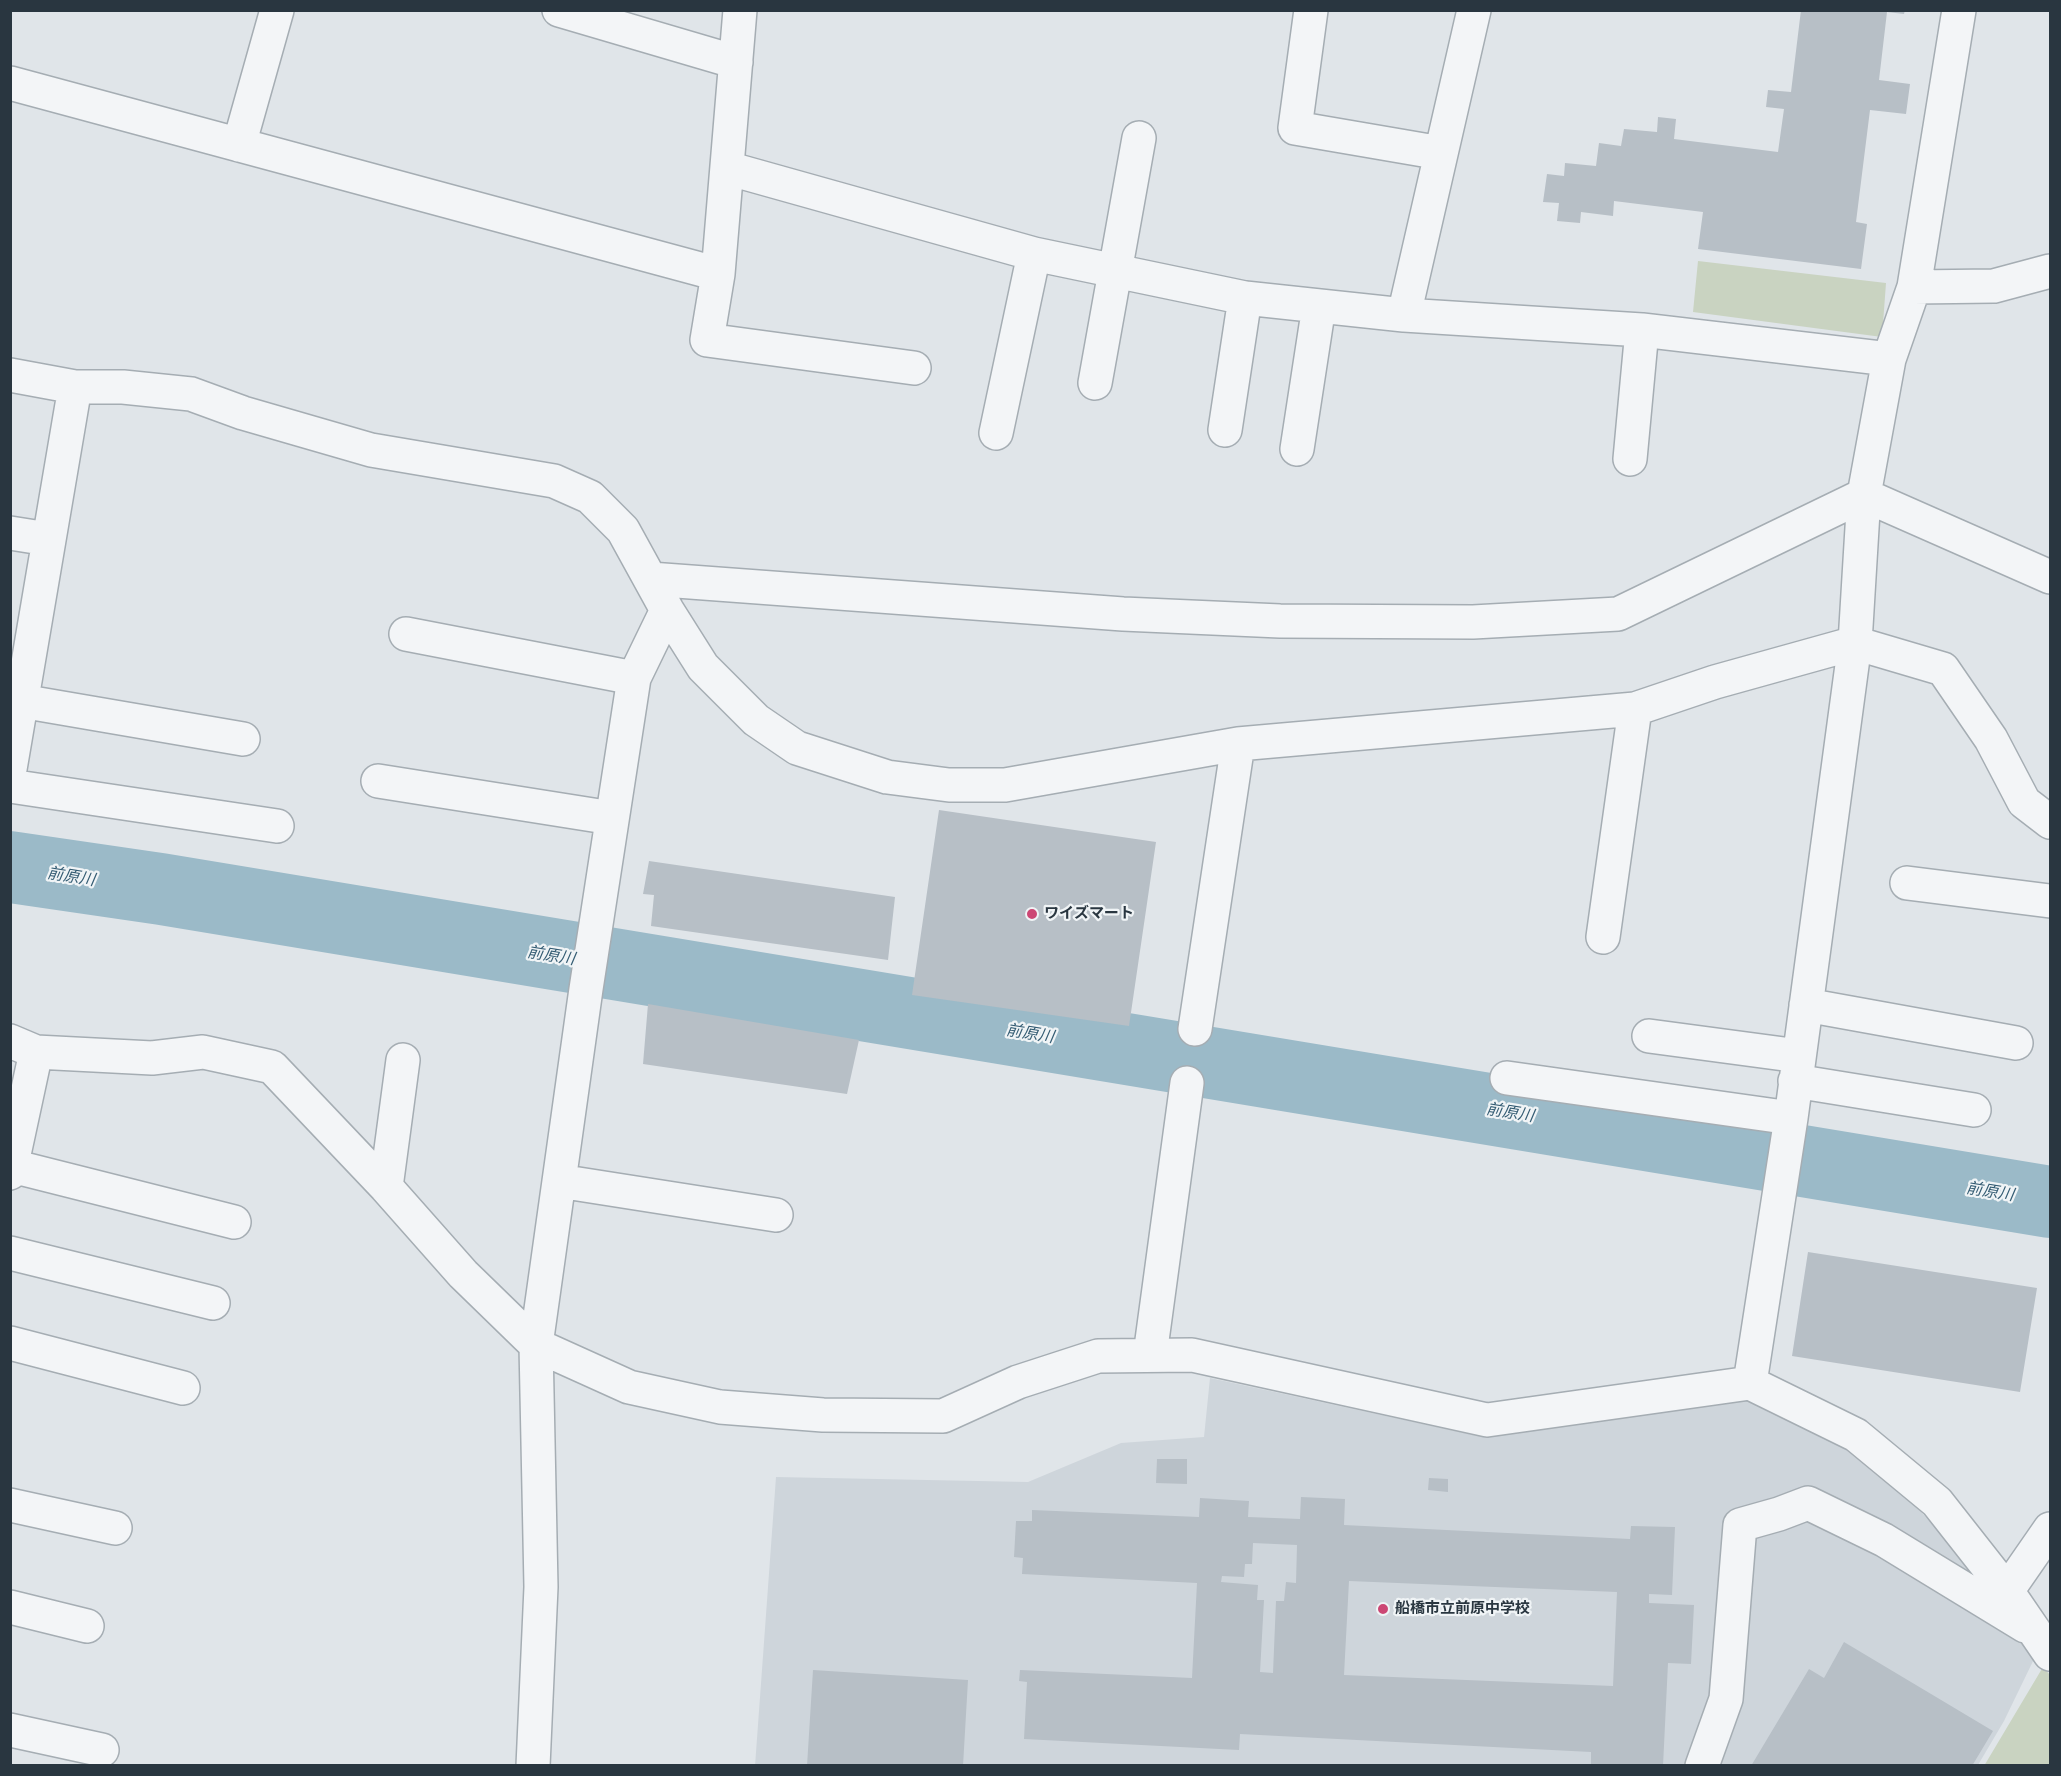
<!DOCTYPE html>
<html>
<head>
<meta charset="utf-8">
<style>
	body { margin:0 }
	#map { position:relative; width:2061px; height:1776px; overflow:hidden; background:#e0e5e9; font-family:"Fira Sans",sans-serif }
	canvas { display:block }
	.frame { position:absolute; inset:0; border:12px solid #293640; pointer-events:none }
</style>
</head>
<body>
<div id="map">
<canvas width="2061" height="1776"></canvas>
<div class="frame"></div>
</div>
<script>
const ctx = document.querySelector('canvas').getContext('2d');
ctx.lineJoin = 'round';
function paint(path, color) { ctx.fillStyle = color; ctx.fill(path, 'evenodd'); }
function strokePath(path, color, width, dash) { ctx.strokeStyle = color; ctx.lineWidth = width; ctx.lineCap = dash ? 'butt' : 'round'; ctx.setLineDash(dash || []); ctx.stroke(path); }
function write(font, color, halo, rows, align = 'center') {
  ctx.font = font + ' "Fira Sans","Noto Sans JP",sans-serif'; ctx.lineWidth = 4.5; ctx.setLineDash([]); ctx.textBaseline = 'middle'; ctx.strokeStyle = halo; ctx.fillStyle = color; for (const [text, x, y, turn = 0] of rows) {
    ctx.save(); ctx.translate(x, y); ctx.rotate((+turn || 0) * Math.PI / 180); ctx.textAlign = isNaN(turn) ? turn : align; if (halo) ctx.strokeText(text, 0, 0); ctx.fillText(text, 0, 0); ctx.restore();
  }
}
const built = new Path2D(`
	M1210,1378L1483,1437L1661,1412L1747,1398L1844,1440L1897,1485L1964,1560L2035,1657L2004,1721L1978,1765L755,1766L776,1477L1028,1482L1121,1443L1204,1437Z`);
const green = new Path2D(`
	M1698,261L1886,283L1882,337L1693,312Z
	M2043,1667L2050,1675V1765L1984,1766Z`);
const river = new Path2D(`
	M10,867L161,889L2050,1202`);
const building = new Path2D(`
	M1801,10H1905L1904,14L1887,12L1879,80L1910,84L1906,114L1870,110L1856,222L1867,224L1861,269L1698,249L1703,212L1614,201L1613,216L1581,212L1580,223L1557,221L1559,203L1543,202L1547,174L1564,176L1565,163L1596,166L1599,143L1621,146L1624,129L1657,132L1658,117L1676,119L1674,139L1778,152L1784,109L1766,107L1768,90L1791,92Z
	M939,810L1156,842L1129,1026L912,995Z
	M649,861L895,897L888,960L651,926L654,895L643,894Z
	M648,1004L859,1040L847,1094L643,1064Z
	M1808,1252L2037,1288L2020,1392L1792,1356Z
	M1157,1459H1187V1484L1156,1483Z
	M1429,1478L1448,1479V1492L1428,1490Z
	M1301,1497L1345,1499L1344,1525L1630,1539L1631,1526L1675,1527L1672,1595L1649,1594V1603L1694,1605L1691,1664L1668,1663L1663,1766H1591V1752L1240,1734L1239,1750L1024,1739L1027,1682L1019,1681L1020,1670L1192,1678L1197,1583L1022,1574L1023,1558L1014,1557L1016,1521H1032V1510L1199,1517L1200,1498L1249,1501L1248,1517L1300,1519ZM1253,1543L1297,1545L1296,1583L1286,1582L1284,1601H1276L1273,1673L1260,1672L1264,1600H1257L1258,1585L1221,1582L1222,1576L1244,1577L1245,1564H1252ZM1349,1581L1617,1592L1613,1686L1344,1675Z
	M1844,1642L1993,1731L1972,1766H1751L1809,1669L1824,1678Z
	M813,1670L968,1680L963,1766H807Z`);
const minor = new Path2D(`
	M559,10L736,62
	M1311,10L1295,128L1441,153
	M1959,10L1914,287L1889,359L1864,495L1855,643L1791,1118L1750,1383L1856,1435L1937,1502L2007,1591L2050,1654
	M10,83L718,274L740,10
	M239,145L277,10
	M727,168L1034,254L1245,298L1404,315L1642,330L1889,359
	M718,274L707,340L914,368
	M1914,287L1994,286L2050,271
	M1404,315L1474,10
	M10,375L75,387H123L191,394L243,413L371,450L554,481L590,497L623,530L667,610L703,667L756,720L797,748L887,777L949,785H1005L1238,744L1635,709L1715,682L1855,643L1943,669L1991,739L2024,802L2050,822
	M1095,383L1139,138
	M1225,430L1245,298
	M996,433L1034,254
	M1297,449L1319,306
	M1630,459L1642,330
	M10,533L48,539
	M650,579L1123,614L1280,621L1473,622L1618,614L1864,495L2050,577
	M406,634L634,678
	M21,701L243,739
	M10,769L75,387
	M378,781L612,818
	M10,786L277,826
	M1907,883L2050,901
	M1603,937L1635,709
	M1806,1005L2016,1043
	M1195,1029L1238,744
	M1649,1036L1799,1056
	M10,1041L36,1052L152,1058L203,1052L272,1067L386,1187L463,1274L536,1345L629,1387L720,1407L823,1415L943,1416L1018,1382L1098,1356L1192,1355L1487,1420L1750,1383
	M1507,1078L1791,1118
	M1795,1081L1974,1110
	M12,1166L234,1222
	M10,1173L36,1052
	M559,1181L776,1215
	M386,1187L403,1060
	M10,1253L213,1303
	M10,1343L183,1388
	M1150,1355L1187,1083
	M10,1505L115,1528
	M2007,1591L2050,1529
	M10,1607L87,1626
	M10,1730L102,1750
	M533,1766L541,1587L536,1345L586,989L634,678L667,610
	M1702,1766L1726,1699L1740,1525L1779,1514L1808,1503L1884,1540L2025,1626`);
const markers = [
	[1032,914,6,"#cc4774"],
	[1383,1609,6,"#cc4774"]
];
const poiNames = [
	["ワイズマート",1044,914],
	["船橋市立前原中学校",1395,1609]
];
const waterNames = [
	["前原川",71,877,9],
	["前原川",551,956,9],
	["前原川",1030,1034,9],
	["前原川",1510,1113,9],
	["前原川",1990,1192,9]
];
paint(built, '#ced5db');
paint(green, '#c9d3c1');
strokePath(river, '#9bbac8', 72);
paint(building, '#b7bfc6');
strokePath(minor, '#a5adb3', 36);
strokePath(minor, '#f3f5f7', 33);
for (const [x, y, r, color] of markers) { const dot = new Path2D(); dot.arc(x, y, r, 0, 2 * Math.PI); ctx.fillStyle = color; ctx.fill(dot); strokePath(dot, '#f0f4f6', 2); }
write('bold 15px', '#293640', '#f0f4f6', poiNames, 'left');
write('italic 16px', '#345c73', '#f0f4f6', waterNames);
</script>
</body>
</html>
